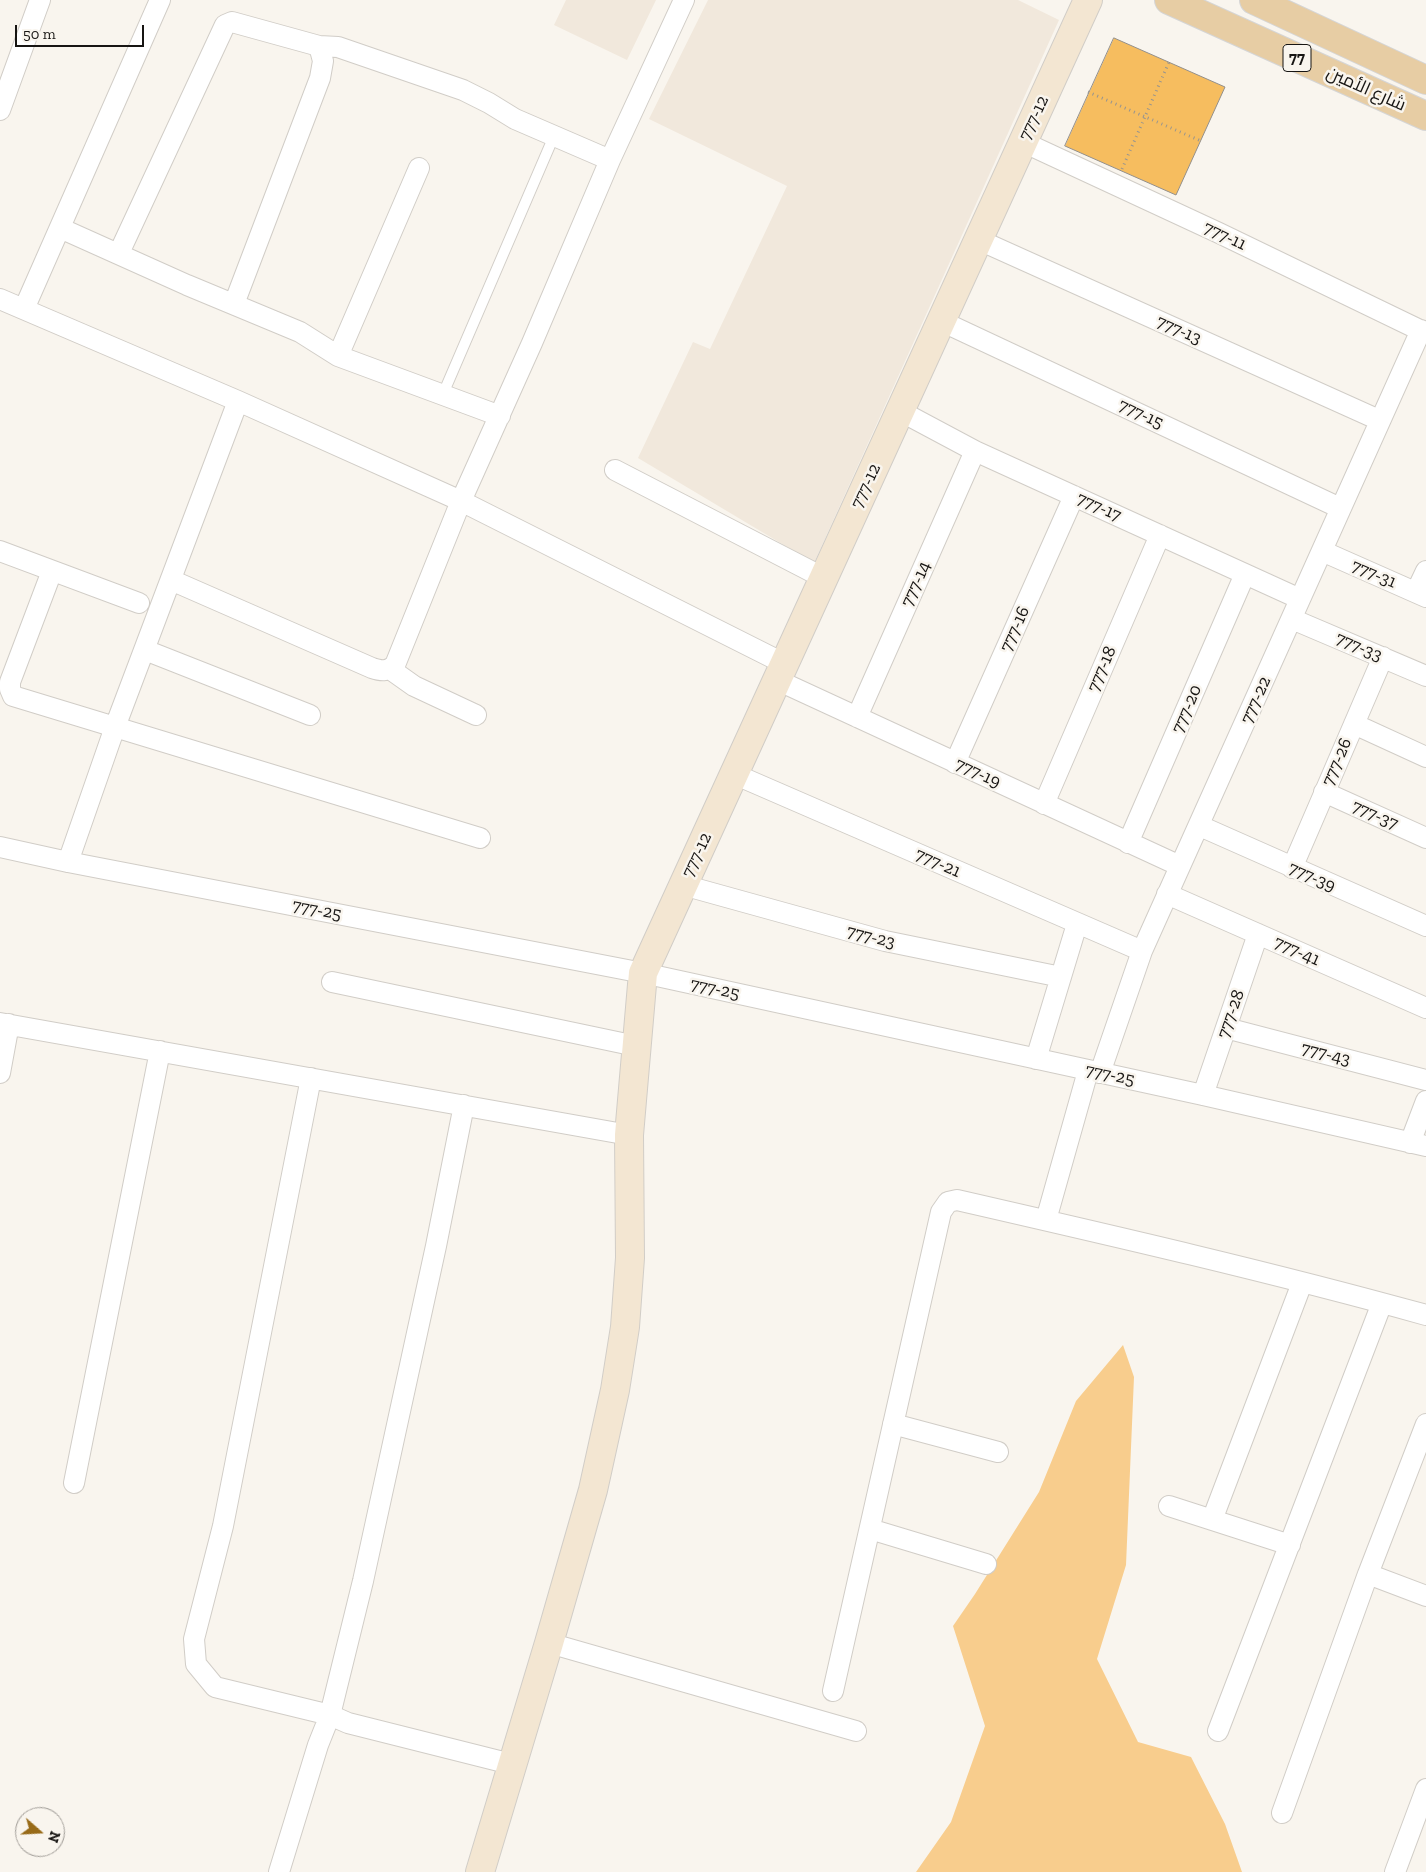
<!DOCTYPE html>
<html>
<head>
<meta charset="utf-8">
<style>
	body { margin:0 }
	#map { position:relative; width:1426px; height:1872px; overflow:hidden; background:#f9f5ee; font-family:"Zilla Slab",serif }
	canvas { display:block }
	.north { position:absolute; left:15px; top:1807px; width:50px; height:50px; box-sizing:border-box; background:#f9f5ee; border:1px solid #9f9b96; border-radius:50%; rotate:109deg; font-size:14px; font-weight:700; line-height:20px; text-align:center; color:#171513 }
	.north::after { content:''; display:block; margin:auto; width:18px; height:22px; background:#986b19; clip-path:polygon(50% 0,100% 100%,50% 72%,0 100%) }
	.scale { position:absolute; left:15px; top:25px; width:129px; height:22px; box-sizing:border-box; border:2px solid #171513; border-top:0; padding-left:6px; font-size:15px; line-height:18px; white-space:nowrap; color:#171513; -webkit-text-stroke:4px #f9f5ee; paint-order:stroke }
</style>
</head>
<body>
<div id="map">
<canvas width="1426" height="1872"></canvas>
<div class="north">N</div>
<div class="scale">50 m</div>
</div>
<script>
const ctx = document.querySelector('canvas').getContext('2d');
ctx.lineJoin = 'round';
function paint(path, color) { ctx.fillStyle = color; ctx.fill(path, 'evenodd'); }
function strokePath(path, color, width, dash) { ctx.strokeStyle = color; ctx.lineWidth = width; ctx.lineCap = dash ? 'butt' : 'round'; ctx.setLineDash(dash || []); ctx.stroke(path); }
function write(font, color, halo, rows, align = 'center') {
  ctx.font = font + ' "Zilla Slab",Cairo,serif'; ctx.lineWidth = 5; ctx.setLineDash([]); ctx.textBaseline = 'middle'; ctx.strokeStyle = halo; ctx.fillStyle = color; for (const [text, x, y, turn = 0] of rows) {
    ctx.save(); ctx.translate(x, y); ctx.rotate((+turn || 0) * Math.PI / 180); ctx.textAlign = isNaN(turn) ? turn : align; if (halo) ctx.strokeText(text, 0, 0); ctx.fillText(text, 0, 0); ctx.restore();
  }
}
const built = new Path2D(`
	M566,0H656L627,60L554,25Z
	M708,0H1018L1059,20L814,563L638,458L693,342L710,349L787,186L649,119Z`);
const green = new Path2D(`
	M1123,1345L1134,1377L1126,1565L1097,1659L1138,1742L1191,1757L1225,1824L1242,1872H916L951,1822L985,1726L953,1626L975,1594L1039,1492L1076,1401Z`);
const building = new Path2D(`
	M1114,38L1225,87L1176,195L1065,146Z`);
const path = new Path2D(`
	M1088,92L1201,141
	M1122,169L1169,62`);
const lane = new Path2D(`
	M443,394L554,136`);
const street = new Path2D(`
	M0,110L40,0
	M1023,142L1219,233L1426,333
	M60,228L187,285L300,332L338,356L500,416
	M979,240L1379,420
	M119,253L225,25L232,22L319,46L338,47L463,90L489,103L515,119L610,160
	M0,299L238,401L461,501L785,664
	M234,304L320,78L323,61L319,46
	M24,309L160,0
	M941,321L1340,508
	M338,356L419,168
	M900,411L975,451L1300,599
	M615,470L824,578
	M0,551L139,603
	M1322,551L1426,597
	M52,571L10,682V689L13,696L480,838
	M171,580L372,668C381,671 387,672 395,665L461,501L532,343L610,160L684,0
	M1416,592L1426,571
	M1292,619L1426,676
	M145,650L310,715
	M390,669L414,686L476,715
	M777,680L1180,866
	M857,717L975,451
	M1354,724L1426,757
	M955,763L1074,496
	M734,774L1142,951
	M1324,792L1426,838
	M1044,804L1160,535
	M1200,826L1426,926
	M1128,843L1245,574
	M0,847L68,862L643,973L1203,1095L1426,1146
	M68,862L115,727L238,401
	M1292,868L1383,657
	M683,885L885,941L1061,977
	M1167,894L1426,1008
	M332,982L636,1046
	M0,1023L629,1135
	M1226,1028L1426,1080
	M1036,1059L1077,924
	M0,1073L9,1024
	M1100,1073L1142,951L1421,330
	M1203,1095L1258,934
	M464,1105L436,1246L363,1581L330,1715L348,1723L511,1764
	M1410,1143L1426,1101
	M1046,1220L1088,1071
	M893,1424L998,1452
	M74,1483L160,1051
	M1169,1506L1290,1545
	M1212,1520L1302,1283
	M870,1529L986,1564
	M1368,1574L1426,1596
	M549,1643L856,1731
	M833,1691L941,1212L948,1202L957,1200C1114,1236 1271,1272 1426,1315
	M1218,1731L1382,1303
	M1282,1813L1368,1574L1426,1424
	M279,1872L318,1745L330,1715L215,1687L196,1664L194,1639L223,1526L311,1078
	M1395,1872L1426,1789`);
const secondary = new Path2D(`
	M480,1872L549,1643L593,1490L615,1390L625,1327L630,1258L629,1135L643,973L1088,0`);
const primary = new Path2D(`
	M1169,0L1426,116
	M1254,0L1426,80`);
const shields = [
	[1297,58,28]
];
const shieldNames = [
	["77",1297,58]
];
const streetNames = [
	["شارع الأمين",1366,89,24],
	["777-12",1034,118,-65],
	["777-11",1225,236,25],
	["777-13",1179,330,24],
	["777-15",1141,414,25],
	["777-12",866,486,-65],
	["777-17",1099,507,24],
	["777-31",1374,574,23],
	["777-14",916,584,-66],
	["777-16",1015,629,-66],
	["777-33",1359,647,23],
	["777-18",1102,669,-67],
	["777-22",1256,700,-66],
	["777-20",1187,709,-67],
	["777-26",1337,762,-67],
	["777-19",978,773,25],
	["777-37",1375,815,24],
	["777-12",697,855,-65],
	["777-21",938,863,24],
	["777-39",1312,877,24],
	["777-25",317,910,11],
	["777-23",871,937,14],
	["777-41",1297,951,24],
	["777-25",715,989,12],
	["777-28",1231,1014,-71],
	["777-43",1326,1054,14],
	["777-25",1110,1075,12]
];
paint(built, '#f1e8dc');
paint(green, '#f8cd8d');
paint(building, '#f6bd5f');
strokePath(building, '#938f8a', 1);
strokePath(lane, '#d1cdc7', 12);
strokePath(street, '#d1cdc7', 22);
strokePath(secondary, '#d1cdc7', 30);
strokePath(primary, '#d5d5d5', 30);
strokePath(path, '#97948f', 3, [1, 4]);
strokePath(lane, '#fff', 10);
strokePath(street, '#fff', 20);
strokePath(secondary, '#f3e6d2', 28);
strokePath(primary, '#e7cda4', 28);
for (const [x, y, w] of shields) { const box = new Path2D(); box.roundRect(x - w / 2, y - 13.5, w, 27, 4); ctx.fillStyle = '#f9f5ee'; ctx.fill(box); strokePath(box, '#171513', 1); }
write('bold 16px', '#171513', null, shieldNames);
write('18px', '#171513', '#f9f5ee', streetNames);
</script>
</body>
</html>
